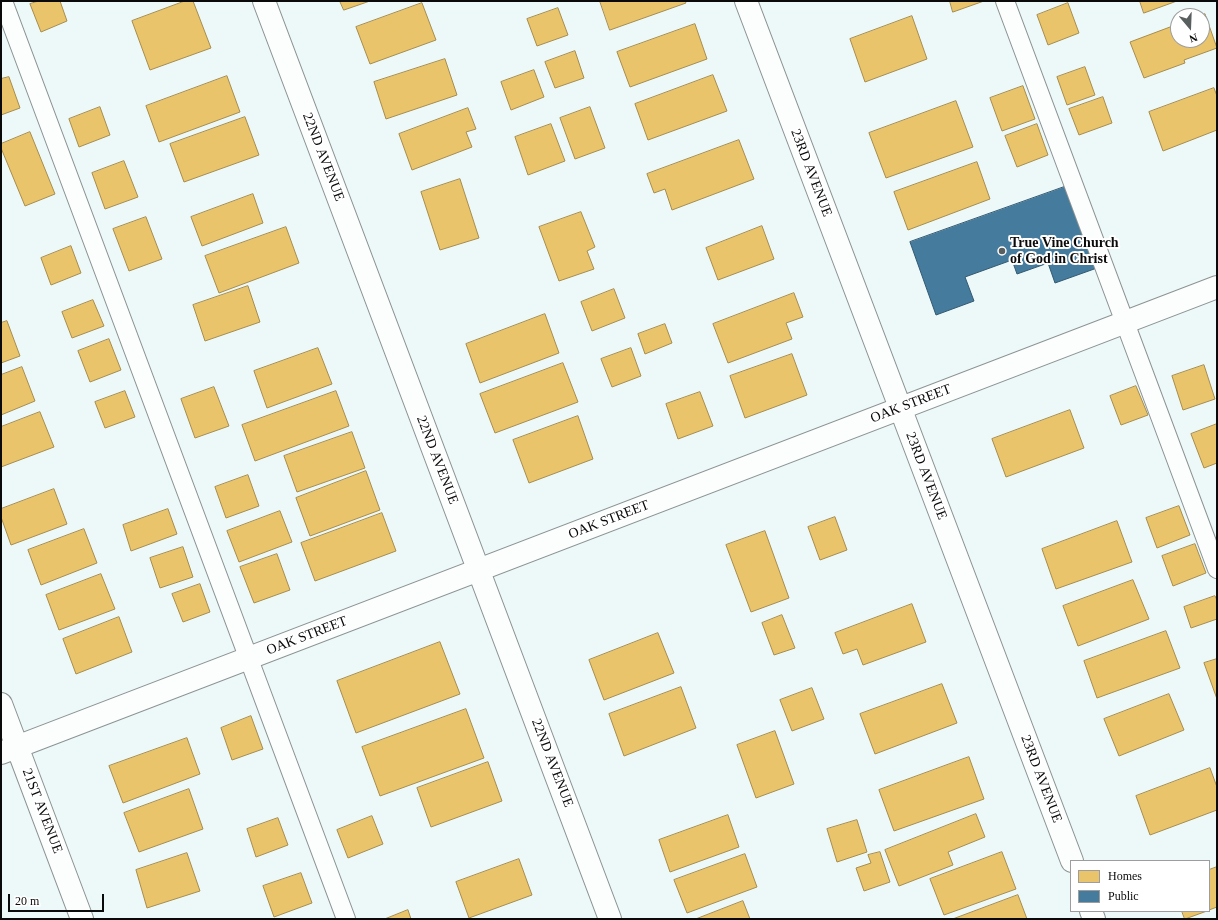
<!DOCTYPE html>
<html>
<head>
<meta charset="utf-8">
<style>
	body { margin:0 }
	#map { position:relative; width:1218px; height:920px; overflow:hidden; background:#edf9f9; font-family:Georgia,serif }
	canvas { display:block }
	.frame { position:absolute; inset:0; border:2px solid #0a0a0a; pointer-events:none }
	.legend { position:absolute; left:1070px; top:860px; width:140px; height:52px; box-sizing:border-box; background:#fff; border:1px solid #9d9d9d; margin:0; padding:5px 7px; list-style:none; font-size:12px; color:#0a0a0a }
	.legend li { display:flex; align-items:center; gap:8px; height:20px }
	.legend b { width:20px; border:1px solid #9d9d9d }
	.north { position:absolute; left:1170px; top:8px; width:40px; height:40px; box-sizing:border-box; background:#fff; border:1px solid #9d9d9d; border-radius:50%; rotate:161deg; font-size:11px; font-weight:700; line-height:16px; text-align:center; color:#0a0a0a }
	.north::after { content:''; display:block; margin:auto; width:14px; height:18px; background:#595e5e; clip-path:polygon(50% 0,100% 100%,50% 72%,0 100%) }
	.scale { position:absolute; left:8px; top:894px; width:96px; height:18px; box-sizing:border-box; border:2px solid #0a0a0a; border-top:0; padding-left:5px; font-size:12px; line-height:14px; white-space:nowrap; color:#0a0a0a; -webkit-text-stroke:3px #fff; paint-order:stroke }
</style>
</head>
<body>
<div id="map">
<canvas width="1218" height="920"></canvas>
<div class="frame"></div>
<ul class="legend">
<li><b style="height:11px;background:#e9c46a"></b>Homes</li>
<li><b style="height:11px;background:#457b9d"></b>Public</li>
</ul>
<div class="north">N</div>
<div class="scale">20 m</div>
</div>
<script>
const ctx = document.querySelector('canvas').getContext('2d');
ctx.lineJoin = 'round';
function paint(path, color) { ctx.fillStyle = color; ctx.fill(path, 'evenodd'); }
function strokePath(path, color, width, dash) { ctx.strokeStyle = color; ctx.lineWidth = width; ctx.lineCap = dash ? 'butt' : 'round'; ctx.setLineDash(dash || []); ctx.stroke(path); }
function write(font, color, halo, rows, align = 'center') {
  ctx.font = font + ' Georgia,serif'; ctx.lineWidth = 4; ctx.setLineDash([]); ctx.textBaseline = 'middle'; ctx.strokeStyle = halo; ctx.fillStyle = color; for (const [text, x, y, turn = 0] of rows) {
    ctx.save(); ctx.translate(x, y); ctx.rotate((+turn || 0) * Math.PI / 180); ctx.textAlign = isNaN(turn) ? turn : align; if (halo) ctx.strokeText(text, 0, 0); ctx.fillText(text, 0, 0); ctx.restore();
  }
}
const homes = new Path2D(`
	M39,1H60L67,21L41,32L30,4Z
	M185,1H193L211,48L150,70L132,21Z
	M340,1H370L344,10Z
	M600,1H685L686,3L610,30Z
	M950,1H984L953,12Z
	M1140,1H1177L1144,13Z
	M422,3L436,40L370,64L356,27Z
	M1068,3L1079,33L1048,45L1037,15Z
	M558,8L568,35L537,46L527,19Z
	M1205,14L1217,48L1184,60L1185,63L1144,78L1130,42L1178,24V40H1202V16H1201Z
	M912,16L927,59L865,82L850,39Z
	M695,24L707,59L630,87L617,52Z
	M575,51L584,78L555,88L545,62Z
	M445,59L457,95L386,119L374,82Z
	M1085,67L1095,95L1067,105L1057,77Z
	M534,70L544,97L511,110L501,82Z
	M713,75L727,111L648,140L635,104Z
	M227,76L240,112L159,142L146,106Z
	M9,77L20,108L1,115V79Z
	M1023,86L1035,119L1002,131L990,98Z
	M1214,88L1217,96V130L1163,151L1149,112Z
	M1103,97L1112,123L1079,135L1069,109Z
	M956,101L973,147L886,178L869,133Z
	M100,107L110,135L79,147L69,119Z
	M590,107L605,148L575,159L560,118Z
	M468,108L476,129L466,132L472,147L412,170L399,134Z
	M245,117L259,155L184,182L170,144Z
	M551,124L565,161L528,175L515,137Z
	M1037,124L1048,155L1017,167L1005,136Z
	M30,132L55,194L25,206L1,148V144Z
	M739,140L754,179L672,210L665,189L654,193L647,174Z
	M124,161L138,197L105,209L92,173Z
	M977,162L990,199L908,230L894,192Z
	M460,179L479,238L440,250L421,192Z
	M253,194L263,223L202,246L191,217Z
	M581,212L595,247L587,251L594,269L559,281L539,227Z
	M146,217L162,259L129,271L113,229Z
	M762,226L774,259L718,280L706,248Z
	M286,227L299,263L219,293L205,256Z
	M71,246L81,273L51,285L41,258Z
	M248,286L260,322L205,341L193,305Z
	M614,289L625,318L592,331L581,302Z
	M794,293L803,317L786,323L792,339L728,363L713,324Z
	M93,300L104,326L72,338L62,312Z
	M545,314L559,353L480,383L466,344Z
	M7,321L20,356L1,363V323Z
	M665,324L672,343L645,354L638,334Z
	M109,339L121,370L90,382L78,351Z
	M318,348L332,384L267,408L254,371Z
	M631,348L641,376L612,387L601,359Z
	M792,354L807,395L745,418L730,376Z
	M563,363L578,402L495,433L480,394Z
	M1204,365L1215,399L1183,410L1172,376Z
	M22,367L35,401L1,415V375Z
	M1136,386L1148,415L1121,425L1110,396Z
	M214,387L229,426L195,438L181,399Z
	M125,391L135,417L105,428L95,402Z
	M336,391L349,426L255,461L242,425Z
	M700,392L713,426L678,439L666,404Z
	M1070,410L1084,448L1006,477L992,439Z
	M40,412L54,447L1,467V427Z
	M578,416L593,459L529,483L513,440Z
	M1217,424V463L1204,468L1191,434Z
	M352,432L365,468L297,492L284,456Z
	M366,471L380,510L310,536L296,498Z
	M248,475L259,506L226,518L215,487Z
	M54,489L67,524L11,545L1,517V509Z
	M1179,506L1190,535L1157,548L1146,518Z
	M168,509L177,534L131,551L123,525Z
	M280,511L292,542L239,562L227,531Z
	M382,513L396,551L315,581L301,543Z
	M835,517L847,550L820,560L808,527Z
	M1117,521L1132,562L1056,589L1042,549Z
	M84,529L97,563L41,585L28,550Z
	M765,531L789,598L751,612L726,545Z
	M1195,544L1206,573L1173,586L1162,556Z
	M183,547L193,577L160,588L150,558Z
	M277,554L290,590L254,603L240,567Z
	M101,574L115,609L59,630L46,595Z
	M1133,580L1149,619L1078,646L1063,606Z
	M200,584L210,612L183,622L172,594Z
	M1215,596L1217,600V619L1191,628L1184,607Z
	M912,604L926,642L863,665L857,649L843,654L835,633Z
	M782,615L795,648L774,655L762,623Z
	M119,617L132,652L76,674L63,639Z
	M1166,631L1180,668L1097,698L1084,661Z
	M658,633L674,673L604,700L589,660Z
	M440,642L460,694L356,733L337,681Z
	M1217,659V699L1204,663Z
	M942,684L957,723L875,754L860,714Z
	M681,687L696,728L624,756L609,714Z
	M812,688L824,719L792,731L780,700Z
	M1169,694L1184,730L1119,756L1104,719Z
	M466,709L484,758L380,796L362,747Z
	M251,716L263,749L232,760L221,728Z
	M775,731L794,784L756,798L737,745Z
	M187,738L200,774L123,803L109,766Z
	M969,757L984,799L894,831L879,790Z
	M488,762L502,801L431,827L417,788Z
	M1210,768L1217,787V810L1150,835L1136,796Z
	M189,789L203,829L139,852L124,813Z
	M976,814L985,837L948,852L953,865L899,886L885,850Z
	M728,815L739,847L670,872L659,840Z
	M372,816L383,844L348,858L337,830Z
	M278,818L288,845L256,857L247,829Z
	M857,820L867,852L837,862L827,829Z
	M880,852L890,882L864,891L856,868L871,863L868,855Z
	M1002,852L1016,889L944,915L930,879Z
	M187,853L200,891L147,908L136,870Z
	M745,854L757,887L687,913L674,880Z
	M519,859L532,895L469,918L456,882Z
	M1217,867V907L1209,910V870Z
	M301,873L312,903L274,917L263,886Z
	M1018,895L1027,919H953Z
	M743,901L750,919H696Z
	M408,910L411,919H385Z
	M1182,911H1207L1185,919Z`);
const public = new Path2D(`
	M1067,186L1097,268L1055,283L1048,263L1017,274L1012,260L965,277L974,301L936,315L910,242Z`);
const service = new Path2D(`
	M3,1L346,919
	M1005,1L1217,569`);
const minor = new Path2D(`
	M264,1L610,919
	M746,1L1072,861
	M1,704L82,919
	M1,753L1217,287
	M1091,911L1094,919`);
const markers = [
	[1002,251,4,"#595e5e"]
];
const streetNames = [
	["22ND AVENUE",323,157,69],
	["23RD AVENUE",811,173,69],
	["OAK STREET",911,404,-21],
	["22ND AVENUE",437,460,69],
	["23RD AVENUE",926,476,69],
	["OAK STREET",609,520,-21],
	["OAK STREET",307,636,-21],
	["22ND AVENUE",552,763,69],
	["23RD AVENUE",1041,779,69],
	["21ST AVENUE",42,811,69]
];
const poiNames = [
	["True Vine Church",1010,243],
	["of God in Christ",1010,259]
];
paint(homes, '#e9c46a');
strokePath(homes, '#a68c4d', 1);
paint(public, '#457b9d');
strokePath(public, '#335971', 1);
strokePath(service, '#8c9292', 20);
strokePath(minor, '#8c9292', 24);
strokePath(service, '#fcfefe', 18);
strokePath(minor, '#fcfefe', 22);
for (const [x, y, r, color] of markers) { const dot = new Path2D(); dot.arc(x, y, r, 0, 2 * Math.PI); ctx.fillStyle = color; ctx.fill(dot); strokePath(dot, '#fff', 1.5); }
write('14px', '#0a0a0a', '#fff', streetNames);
write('bold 14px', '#0a0a0a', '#fff', poiNames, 'left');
</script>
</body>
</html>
